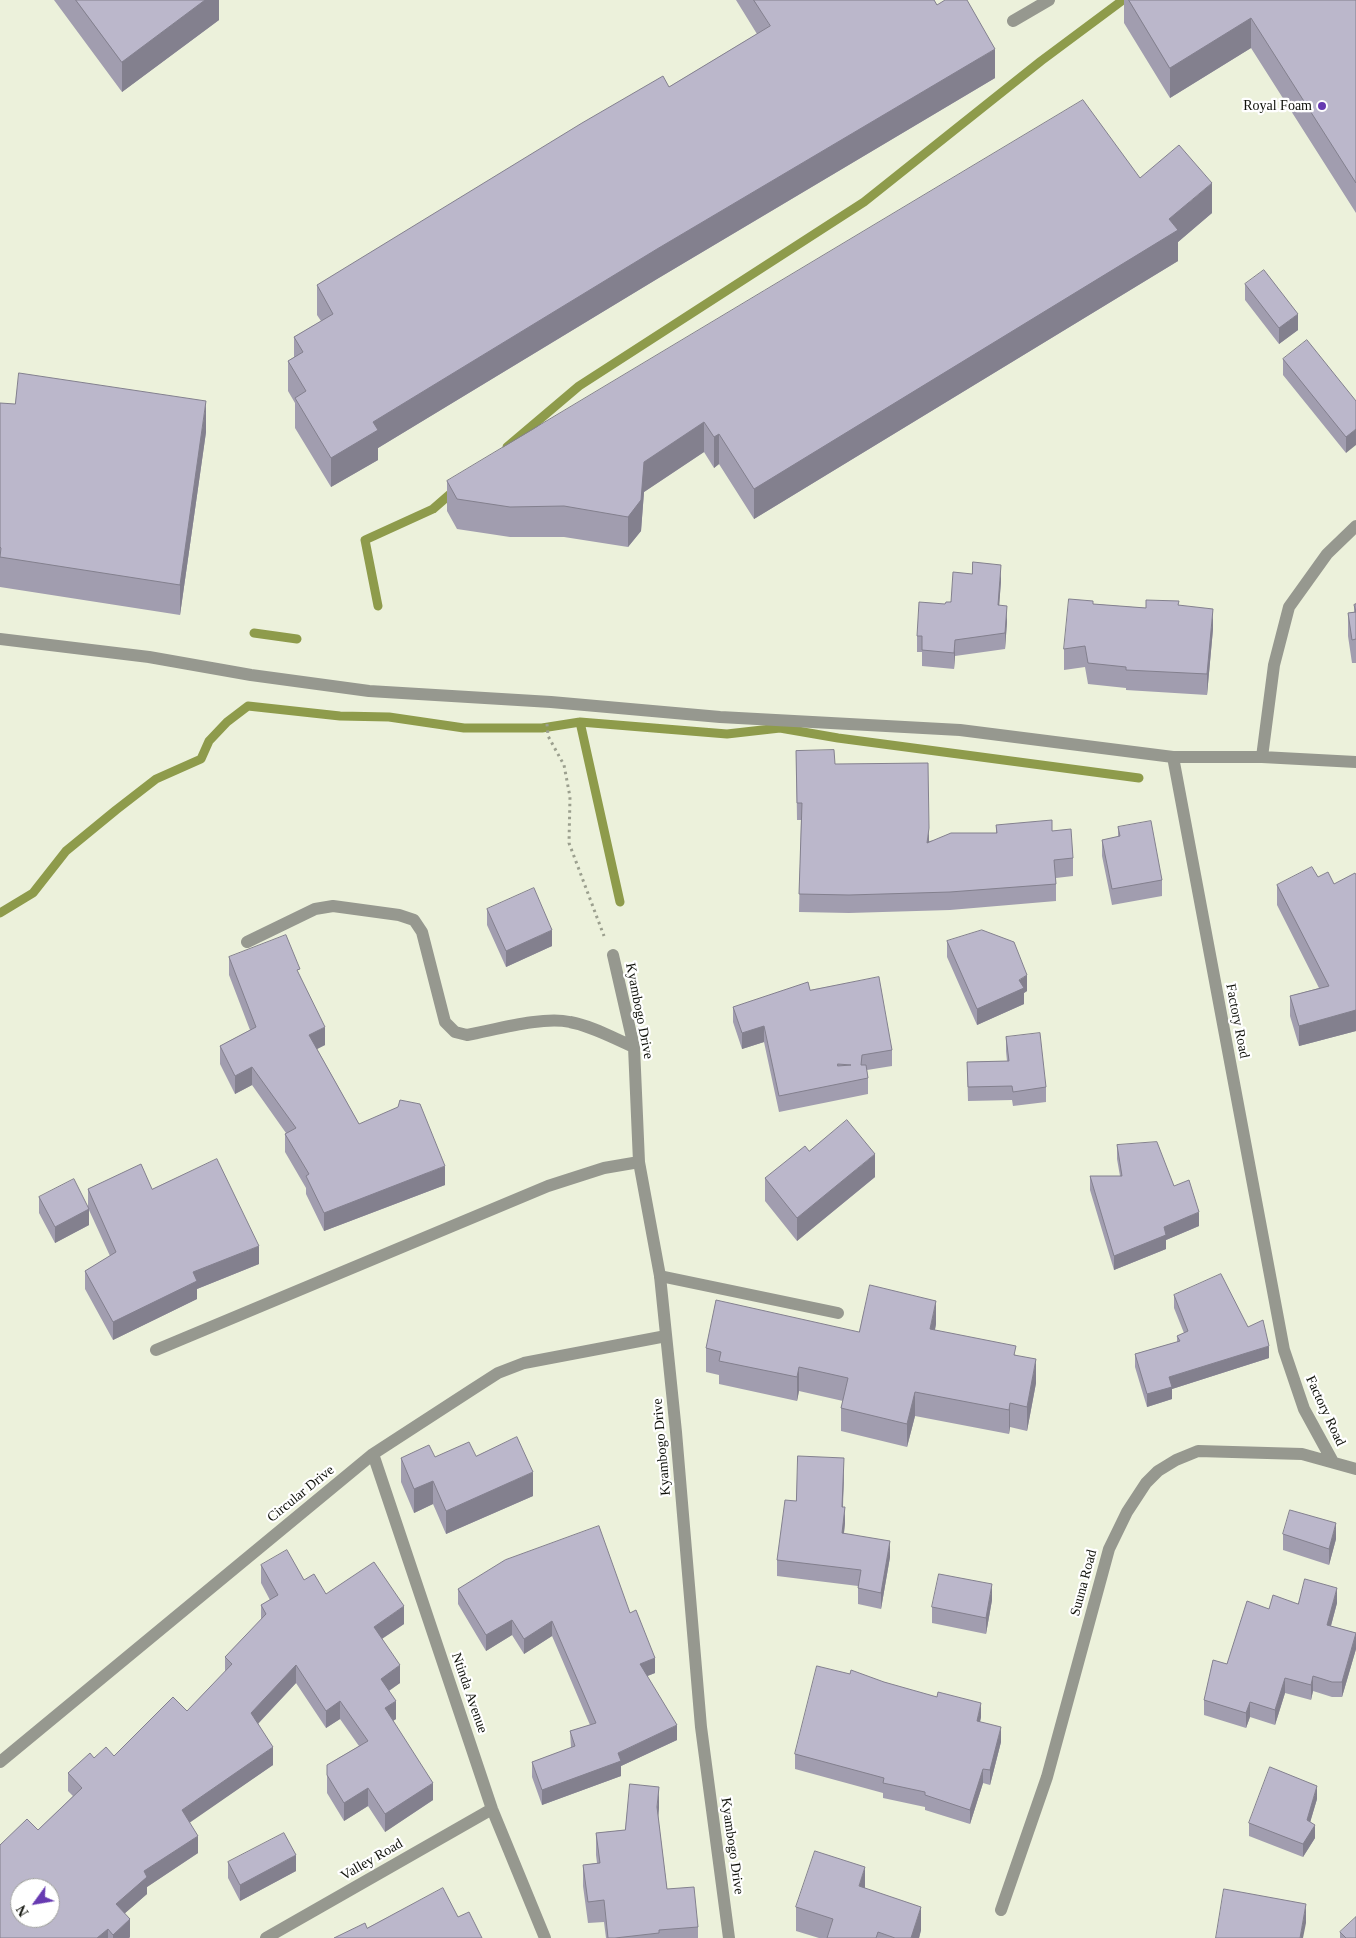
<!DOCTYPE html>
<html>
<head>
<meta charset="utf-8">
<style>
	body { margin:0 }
	#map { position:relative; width:1356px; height:1938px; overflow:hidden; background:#ecf1db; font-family:Georgia,serif }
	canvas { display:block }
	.north { position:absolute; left:10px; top:1878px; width:50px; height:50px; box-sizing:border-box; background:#fff; border:1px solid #9fa09d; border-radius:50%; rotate:238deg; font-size:14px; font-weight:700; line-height:20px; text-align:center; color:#0f110a }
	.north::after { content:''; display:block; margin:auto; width:18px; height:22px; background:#673ab1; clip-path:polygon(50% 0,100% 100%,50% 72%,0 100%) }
</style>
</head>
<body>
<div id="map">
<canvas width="1356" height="1938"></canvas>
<div class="north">N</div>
</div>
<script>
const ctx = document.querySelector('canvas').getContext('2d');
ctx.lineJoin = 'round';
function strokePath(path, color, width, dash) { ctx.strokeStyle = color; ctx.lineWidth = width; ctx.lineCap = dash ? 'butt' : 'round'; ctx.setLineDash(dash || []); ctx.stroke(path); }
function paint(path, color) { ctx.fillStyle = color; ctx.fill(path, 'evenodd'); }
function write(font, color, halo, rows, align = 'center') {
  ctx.font = font + ' Georgia,serif'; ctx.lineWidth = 4.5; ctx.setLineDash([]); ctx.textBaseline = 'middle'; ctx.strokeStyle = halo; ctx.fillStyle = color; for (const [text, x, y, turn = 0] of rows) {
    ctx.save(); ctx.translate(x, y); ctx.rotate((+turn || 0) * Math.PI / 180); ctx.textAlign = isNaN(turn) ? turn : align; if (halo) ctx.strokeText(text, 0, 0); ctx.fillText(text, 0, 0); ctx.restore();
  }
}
const stream = new Path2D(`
	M507,447L579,386L864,202L1041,61L1123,0
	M378,606L365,540L433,509L456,489
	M254,633L297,639
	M580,722L620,902
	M0,913L33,893L66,851L116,810L156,779L201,759L209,741L227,722L248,706L340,716L389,717L464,728H542L580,722L727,734L780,728L838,738L1139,778`);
const path = new Path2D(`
	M547,724L548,736L564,765L570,797L569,843L604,936`);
const service = new Path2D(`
	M660,1276L838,1313`);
const minor = new Path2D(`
	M1013,21L1049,0
	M0,639L149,657L251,675L369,691L551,702L720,717L960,730L1173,757
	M1262,757L1274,665L1289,607L1327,554L1356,526
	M247,942L315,909L333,906L399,915L414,920L422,932L445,1022L455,1032L467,1035C495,1030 542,1016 570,1022C592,1026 613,1038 634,1047
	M613,955L634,1047L639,1162L660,1276L676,1432L701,1727L729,1938
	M156,1350L548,1186L604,1168L639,1162
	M373,1454L492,1809L545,1938
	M1333,1462L1304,1409L1284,1350L1173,757H1262L1356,762
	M0,1762L373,1454L470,1391L498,1373L524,1363L666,1336
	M1001,1910L1047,1777L1109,1549L1127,1512L1146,1483L1158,1471L1176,1460L1198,1451L1302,1454L1356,1469
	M266,1938L492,1809`);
const wall = new Path2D(`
	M54,0H219V20L122,92Z
	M736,0H934L937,5L995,78L657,279L378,448V460L331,487L295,428V403L288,391V361L294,357V337L321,321L317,315V285L669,87L757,34Z
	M1124,0H1356V213L1251,48L1170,98L1124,23Z
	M1140,178L1212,213L1178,242V261L754,519L719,464L714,468L704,452L644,492L641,531L628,547L564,537H510L457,529L447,511V481Z
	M1245,284L1298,330L1279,344L1245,300Z
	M1283,359L1356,401L1346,453L1283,375Z
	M0,403L206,432L180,615L0,587Z
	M1001,581L999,606L1007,622L1005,649L955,656L954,669L922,666V652H917V636L945,604Z
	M1093,604L1146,608L1179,605L1213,629L1207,695L1126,690V688L1088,684L1085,667L1064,670V649Z
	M1356,604V663H1352L1348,636V613L1354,612V605Z
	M796,751L835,764L929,841L996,833V825L1052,831L1073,858V876L1056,878V901L950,910L849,913L799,912L801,820H797Z
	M1118,827L1162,880V896L1112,905L1102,856V840L1118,837Z
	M1356,875V1031L1299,1046L1290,1016V996L1319,988L1277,905V885L1318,877L1334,884Z
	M487,909L552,946L506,967L487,925Z
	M947,941L1027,991L1024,993V1004L977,1025L947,957Z
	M229,957L300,976L325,1045L317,1049L359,1124L445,1185L324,1231L306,1194V1188L285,1152V1134L286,1133L252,1085L235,1094L220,1064V1046L250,1030L229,975Z
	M810,990L892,1050V1066L867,1070L868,1078V1094L779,1112L764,1042L742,1049L733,1022V1007Z
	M1006,1037L1046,1087V1102L1013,1106L1012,1100L968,1101L967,1062L1007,1061L1006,1051Z
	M1117,1145L1174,1186L1199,1226L1166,1240V1249L1114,1270L1090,1190V1176H1120L1117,1159Z
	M809,1151L875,1177L797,1241L765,1201V1178Z
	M88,1189H152L259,1264L197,1289V1299L113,1340L85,1289V1271L110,1256L89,1210V1225L55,1243L39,1213V1197L88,1206Z
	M1174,1295L1248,1327L1269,1358L1172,1389V1399L1147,1407L1135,1367V1354L1177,1342V1336L1184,1333L1174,1308Z
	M936,1324L935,1330L1016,1355L1036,1383L1027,1431L1010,1427L1009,1434L915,1416L907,1447L841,1431V1408L843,1401L799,1391L797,1401L719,1384V1375L706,1372V1348Z
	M476,1456L533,1496L446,1534L433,1504L414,1513L401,1482V1458Z
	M844,1474L843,1507L845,1523L844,1533L890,1557L881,1609L858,1604V1586L777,1576V1560L796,1501Z
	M1283,1534L1336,1539L1329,1565L1283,1550Z
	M261,1565L304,1580L326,1594L404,1624L382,1639L400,1683L389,1691L396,1719L393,1721L433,1800L385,1832L368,1806L344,1821L327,1793V1765L359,1746L340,1719L326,1728L296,1683L258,1724L273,1765L189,1822L198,1853L147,1887V1894L125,1913L130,1937L129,1938H0L38,1830L73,1796L68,1791V1773L94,1758L114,1756L187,1711L225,1672V1657L261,1620V1605L270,1600L261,1583Z
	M458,1589L630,1613L655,1673L647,1676L677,1740L621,1766V1776L542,1805L532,1777V1762L571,1748L570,1731L590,1725L552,1636L524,1654L512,1635L486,1651L458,1604Z
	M992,1600L986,1634L932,1623V1607Z
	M1337,1603L1331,1626L1356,1633V1649L1342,1697H1332L1313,1691L1311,1700L1285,1693L1275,1725L1250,1717L1246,1728L1204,1715V1700L1227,1664L1269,1609L1298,1604Z
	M884,1682L981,1717L980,1722L1001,1742L990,1785L983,1783L970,1824L925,1810V1807L883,1798V1793L795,1769V1754Z
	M1317,1799L1310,1822L1315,1838L1303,1857L1249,1836V1823Z
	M659,1808L658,1816L667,1889L698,1927V1938H606L604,1922L588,1923L583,1886V1865L597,1863L596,1855V1833L625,1830Z
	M228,1862L296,1871L240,1901L228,1878Z
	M865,1888L921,1930L919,1938H819L796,1931V1907Z
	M1340,1932L1356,1938H1340Z`);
const shadedWall = new Path2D(`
	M205,0H219V20L122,92V62Z
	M1251,18V48L1170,98V68Z
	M995,49V78L657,279L378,448V460L331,487V458L373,422L657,249Z
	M1212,183V213L1178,242V261L754,519V489L1169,219Z
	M1298,314V330L1279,344V328Z
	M206,401V432L180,615V585Z
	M704,422V452L644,492L641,531L628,547V517L644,462Z
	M1356,429V445L1346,453V437Z
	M719,434V464L714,468V437Z
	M1001,565V581L998,621V605Z
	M1007,606V622L1005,649V633Z
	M1213,609V629L1207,695V674Z
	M955,640V656L954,669V653Z
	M929,828V845L927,843Z
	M552,930V946L506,967V951Z
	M1027,975V991L1024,993V1004L977,1025V1009Z
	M1356,1010V1031L1299,1046V1026Z
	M764,1026V1042L742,1049V1033Z
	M325,1027V1045L309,1053V1035Z
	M252,1067V1085L235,1094V1076Z
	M875,1154V1177L797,1241V1218Z
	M445,1166V1185L324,1231V1213Z
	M89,1209V1225L55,1243V1227Z
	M1199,1212V1226L1166,1240V1249L1114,1270V1256L1164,1227Z
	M259,1246V1264L197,1289V1299L113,1340V1322L193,1272Z
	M936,1301V1324L930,1353V1329Z
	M1269,1346V1358L1172,1389V1399L1147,1407V1394L1169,1377Z
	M1036,1359V1383L1027,1431V1407Z
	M799,1367V1391L797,1401V1377Z
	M915,1392V1416L907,1447V1424Z
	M1010,1403V1427L1009,1434V1410Z
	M844,1458V1474L842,1523V1507Z
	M533,1472V1496L446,1534V1511Z
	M433,1481V1504L414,1513V1489Z
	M845,1507V1523L842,1549V1533Z
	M1336,1523V1539L1329,1565V1549Z
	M890,1541V1557L881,1609V1593Z
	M992,1584V1600L986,1634V1618Z
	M1337,1588V1603L1327,1640V1625Z
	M404,1606V1624L374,1644V1627Z
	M512,1620V1635L486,1651V1635Z
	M552,1621V1636L524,1654V1639Z
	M1356,1634V1649L1342,1697V1682Z
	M655,1658V1673L640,1679V1664Z
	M296,1665V1683L251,1731V1713Z
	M400,1665V1683L381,1696V1679Z
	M1313,1676V1691L1311,1700V1685Z
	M1285,1678V1693L1275,1725V1710Z
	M340,1701V1719L326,1728V1711Z
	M396,1701V1719L385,1726V1708Z
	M1250,1702V1717L1246,1728V1713Z
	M981,1703V1717L977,1735V1721Z
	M677,1725V1740L621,1766V1776L542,1805V1790Z
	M1001,1727V1742L990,1785V1770Z
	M273,1747V1765L182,1828V1810Z
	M983,1769V1783L970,1824V1810Z
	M433,1783V1800L385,1832V1814Z
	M1317,1786V1799L1307,1833V1820Z
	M659,1787V1808L657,1828V1807Z
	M368,1788V1806L344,1821V1803Z
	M1315,1825V1838L1303,1857V1844Z
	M198,1836V1853L147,1887V1894L116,1921V1904L144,1871Z
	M296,1855V1871L240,1901V1885Z
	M865,1867V1890L859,1886Z
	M1306,1904V1923L1303,1938H1300Z
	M921,1907V1930L919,1938H911Z
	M130,1919V1937L129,1938H113V1935Z
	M108,1929V1938H97Z`);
const building = new Path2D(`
	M76,0H205L122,62Z
	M754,0H934L937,5L945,0H967L995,49L657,249L373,422L378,430L331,458L295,398L306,391L288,361L303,352L294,337L333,314L317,285L582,123L663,76L669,87L770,26Z
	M1129,0H1356V183L1251,18L1170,68Z
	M1083,100L1140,178L1179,145L1212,183L1169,219L1178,230L754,489L719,434L714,437L704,422L644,462L641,500L628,517L564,506L510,507L457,499L447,481Z
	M1264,270L1298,314L1279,328L1245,284Z
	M1307,340L1356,401V429L1346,437L1283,359Z
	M19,373L206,401L180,585L0,557L1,548L0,547V403L15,404Z
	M973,562L1001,565L998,605L1007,606L1005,633L955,640L954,653L922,650V636H917L919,602L945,604L946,602H951L953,572L972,574Z
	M1069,599L1093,601V604L1146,608V600L1179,601L1178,605L1213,609L1207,674L1126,670V667L1088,663L1085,646L1064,649Z
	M1356,604V639L1352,640L1348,613L1356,612L1354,605Z
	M834,750L835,764L928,763L929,828L927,843L951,833H997L996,825L1052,820V831L1071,829L1073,858L1054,860L1056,884L950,892L849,895L799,894L802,803H797L796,751Z
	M1151,821L1162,880L1112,889L1102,840L1120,836L1118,827Z
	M1312,867L1318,877L1328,872L1334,884L1355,873L1356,875V1010L1299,1026L1290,996L1329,986L1277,885Z
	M534,888L552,930L506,951L487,909Z
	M982,930L1014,942L1027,975L1019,980L1024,988L977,1009L947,941Z
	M286,935L300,969L297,970L325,1027L309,1035L359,1124L398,1107L400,1100L420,1104L445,1166L324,1213L306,1176L309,1174L285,1134L296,1128L252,1067L235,1076L220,1046L256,1027L229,957Z
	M879,977L892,1050L862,1055L861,1065H866L868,1078L779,1096L764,1026L742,1033L733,1007L808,982L810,990ZM838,1064L851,1065L838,1066Z
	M1040,1033L1046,1087L1013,1092L1012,1086L968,1087L967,1062L1009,1061L1006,1037Z
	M847,1120L875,1154L797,1218L765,1178L805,1146L809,1151Z
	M1157,1142L1174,1186L1189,1180L1199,1212L1164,1227L1166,1235L1114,1256L1090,1176H1122L1117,1145Z
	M217,1159L259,1246L193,1272L197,1281L113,1322L85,1271L116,1252L88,1189L141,1164L152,1189Z
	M74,1179L89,1209L55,1227L39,1197Z
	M1221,1274L1248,1327L1263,1320L1269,1346L1169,1377L1172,1387L1147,1394L1135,1354L1180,1341L1177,1336L1188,1331L1174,1295Z
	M870,1285L936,1301L930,1329L1016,1346L1014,1355L1036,1359L1027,1407L1010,1403L1009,1410L915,1392L907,1424L841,1408L848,1378L799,1367L797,1377L719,1361L721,1352L706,1348L716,1300L859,1332Z
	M517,1437L533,1472L446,1511L433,1481L414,1489L401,1458L429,1445L435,1457L469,1442L476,1456Z
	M798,1456L844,1458L842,1507H845L842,1533L890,1541L881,1593L858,1588L861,1570L777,1560L785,1500L796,1501Z
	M1290,1510L1336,1523L1329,1549L1283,1534Z
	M599,1526L630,1613L636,1610L655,1658L640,1664L677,1725L618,1753L621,1761L542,1790L532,1762L575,1746L570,1731L596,1723L552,1621L524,1639L512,1620L486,1635L458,1589L505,1560Z
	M287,1550L304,1580L314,1574L326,1594L374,1562L404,1606L374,1627L400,1665L381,1679L396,1701L385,1708L433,1783L385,1814L368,1788L344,1803L327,1775V1765L368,1741L340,1701L326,1711L296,1665L251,1713L273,1747L182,1810L198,1836L144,1871L147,1877L116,1904L130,1919L113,1935L108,1929L97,1938H0V1845L27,1819L38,1830L82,1788L68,1773L90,1753L94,1758L106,1747L114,1756L173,1697L187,1711L232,1664L225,1657L266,1614L261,1605L278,1595L261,1565ZM20,1888H50V1918H20Z
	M939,1574L992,1584L986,1618L932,1607Z
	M1305,1579L1337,1588L1327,1625L1356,1633L1342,1682H1332L1313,1676L1311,1685L1285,1678L1275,1710L1250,1702L1246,1713L1204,1700L1213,1660L1227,1664L1247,1601L1269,1609L1273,1595L1298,1604Z
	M817,1666L850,1674L851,1670L884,1682L937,1697L938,1692L981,1703L977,1721L1001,1727L990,1770L983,1769L970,1810L925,1795V1792L883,1783L884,1778L795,1754Z
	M1270,1767L1317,1786L1307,1820L1315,1825L1303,1844L1249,1823Z
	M630,1784L659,1787L657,1807L667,1889L694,1887L698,1927L659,1930V1933L615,1938H608L604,1900L588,1902L583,1865L600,1863L596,1833L625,1830Z
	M284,1833L296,1855L240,1885L228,1862Z
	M815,1851L865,1867L859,1886L921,1907L911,1938H895L878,1932L876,1938H827L833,1919L796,1907Z
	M443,1888L458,1917L469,1912L482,1938H334L365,1923L367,1928Z
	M1224,1889L1306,1904L1300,1938H1216Z
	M1356,1917V1938H1346L1340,1932Z`);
const markers = [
	[1322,106,5,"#673ab1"]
];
const poiNames = [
	["Royal Foam",1312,106]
];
const streetNames = [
	["Kyambogo Drive",639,1011,79],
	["Factory Road",1237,1021,79],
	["Factory Road",1325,1411,65],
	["Kyambogo Drive",662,1447,-95],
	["Circular Drive",301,1494,-39],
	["Suuna Road",1084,1583,-75],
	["Ntinda Avenue",469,1693,71],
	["Kyambogo Drive",732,1846,82],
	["Valley Road",372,1860,-30]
];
strokePath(stream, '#8e9b4b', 9);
strokePath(path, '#9b9f8e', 3, [2.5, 4]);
strokePath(service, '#96988f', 12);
strokePath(minor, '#96988f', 12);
paint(wall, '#a19daf');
paint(shadedWall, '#83808e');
paint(building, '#bbb7cb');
strokePath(building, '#83808e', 1);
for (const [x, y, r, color] of markers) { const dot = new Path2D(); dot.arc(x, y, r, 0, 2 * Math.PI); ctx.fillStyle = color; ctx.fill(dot); strokePath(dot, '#fff', 2); }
write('14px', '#0f110a', '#fff', poiNames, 'right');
write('14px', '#0f110a', '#fff', streetNames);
</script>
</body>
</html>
